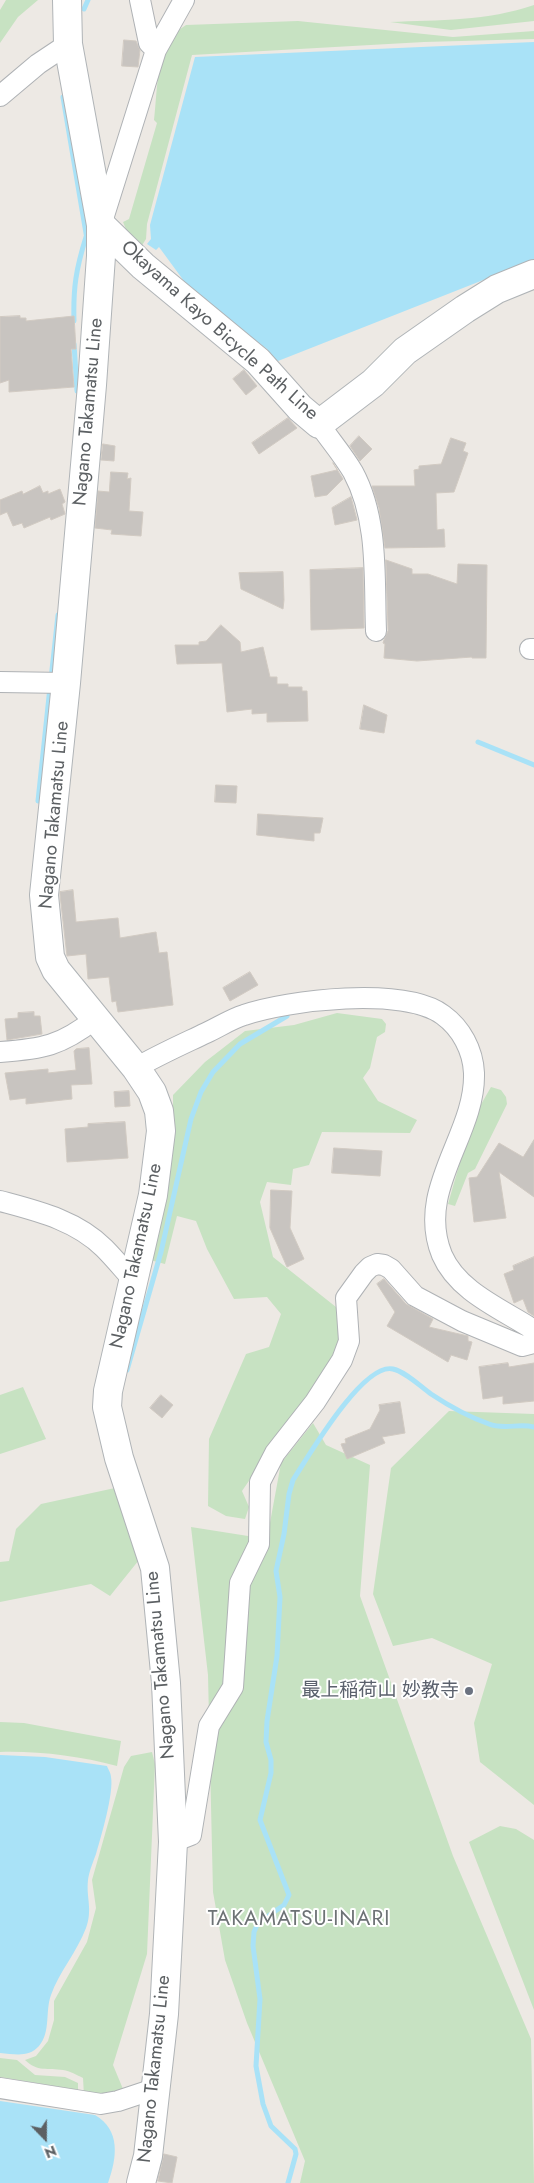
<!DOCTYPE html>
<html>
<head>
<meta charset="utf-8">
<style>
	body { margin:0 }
	#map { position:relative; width:534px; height:2183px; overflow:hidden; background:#ede9e4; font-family:Jost,sans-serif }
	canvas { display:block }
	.north { position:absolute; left:20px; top:2113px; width:50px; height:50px; -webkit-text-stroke:4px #fff; paint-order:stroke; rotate:158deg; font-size:14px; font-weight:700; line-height:20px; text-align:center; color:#5c6063 }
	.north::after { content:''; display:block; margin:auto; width:18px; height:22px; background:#5c6063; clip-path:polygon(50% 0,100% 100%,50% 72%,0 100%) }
</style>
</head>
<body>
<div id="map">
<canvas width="534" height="2183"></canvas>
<div class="north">N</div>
</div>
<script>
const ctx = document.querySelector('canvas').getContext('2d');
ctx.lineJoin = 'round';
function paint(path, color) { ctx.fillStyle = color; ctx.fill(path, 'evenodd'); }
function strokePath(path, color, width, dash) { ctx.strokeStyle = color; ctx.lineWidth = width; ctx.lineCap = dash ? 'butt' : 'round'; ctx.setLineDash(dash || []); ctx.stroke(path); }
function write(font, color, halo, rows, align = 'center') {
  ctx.font = font + ' Jost,"Noto Sans JP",sans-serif'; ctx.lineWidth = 4; ctx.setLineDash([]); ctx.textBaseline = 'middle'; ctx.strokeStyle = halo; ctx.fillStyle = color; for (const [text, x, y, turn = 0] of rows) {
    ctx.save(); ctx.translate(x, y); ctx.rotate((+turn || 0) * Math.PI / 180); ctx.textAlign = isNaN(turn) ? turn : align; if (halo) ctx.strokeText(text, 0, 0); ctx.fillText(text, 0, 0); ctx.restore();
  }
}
const green = new Path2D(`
	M6,0H38L18,17L0,43V10Z
	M534,5V21L451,30L390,22C438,20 488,21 534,5Z
	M298,21L453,37L534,31V39L424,42L192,55L147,224L146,239L139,250L130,239L123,222L129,219L157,123L154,120C158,88 155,43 186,25Z
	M337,1013L382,1019L386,1024L385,1032L377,1037L370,1068L363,1078L378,1101L417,1120L410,1133L322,1132L309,1165L293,1169L291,1185L267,1182L260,1202L273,1257L341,1311L342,1337L325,1370L242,1491L249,1507L245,1519L226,1516L208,1506L209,1439L246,1354L269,1347L281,1314L267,1297L234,1299L207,1249L196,1221L177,1216L165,1264L150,1260L173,1154V1095L205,1062L245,1031L294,1025Z
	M491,1087L501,1090L506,1097L507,1104L475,1169L468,1173L455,1206L448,1204L472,1120Z
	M23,1387L46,1439L0,1454V1395Z
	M449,1411L534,1414V1805L480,1762L474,1723L492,1664L432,1638L393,1646L373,1594L391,1468Z
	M313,1423L326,1445L370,1465L360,1596L453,1856L531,2039L534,2183H300L305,2161L247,2023L225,1960L213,1892L208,1675L191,1527L267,1539L281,1463Z
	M115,1488L143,1555L110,1596L91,1584L0,1602V1562L9,1561L16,1529L41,1504Z
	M0,1722L24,1723L121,1741L117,1766C79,1756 40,1751 0,1752Z
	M152,1752L155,1764L147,1954L113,2065L123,2089L107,2095L84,2096L83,2078C77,2075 70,2071 63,2070C48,2068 37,2072 25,2060L36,2056L48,2041L54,2020V2001L87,1942L96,1908L92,1880L124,1767L131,1756Z
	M500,1826L516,1829L534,1840V2010L469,1842Z
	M0,2058L17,2060L35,2075L65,2077L78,2083V2090L0,2077Z`);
const water = new Path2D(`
	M534,42V260L278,361L273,359L267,349L192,292L159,247L156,250L147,244L151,239L150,225L195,57Z
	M0,1755L45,1757L107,1766C108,1769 111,1773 111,1777C114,1793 101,1837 96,1854C93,1862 89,1872 88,1880C86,1897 93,1910 86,1928C77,1952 59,1972 51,1995C45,2011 51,2032 39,2046C28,2058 15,2054 0,2053Z
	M0,2101L95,2115C121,2130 117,2158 108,2183H0Z`);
const stream = new Path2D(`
	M84,9L88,0
	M63,97L87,239
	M74,321C73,288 76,269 86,237
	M74,344L77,391
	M51,679L58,615
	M478,742L534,765
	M38,801L50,687
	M127,1370L161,1252L191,1119L201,1092L213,1072L240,1044L287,1016
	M288,2183L296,2154L295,2149L271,2126L263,2104L256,2066L260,1999L253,1946L254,1932L258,1923L284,1905L289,1895L260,1820L271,1773V1760L266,1742L267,1721L277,1656L280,1597L276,1571L284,1534L289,1494L293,1480C308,1457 363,1362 393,1369C406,1372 420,1386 431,1394C449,1406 469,1417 489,1424C504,1430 519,1423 534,1427`);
const building = new Path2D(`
	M124,40L136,41L140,50L138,67L122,66Z
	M20,316V318H26V321L74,316L76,349H71L74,387L9,392V380L0,383V317Z
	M244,370L257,386L246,395L233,379Z
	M288,418L297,428L259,454L252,443Z
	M359,436L372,449L360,461L350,446Z
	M451,438L466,443L463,451L468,453L454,492L436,493L437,530L444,529L445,547L385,548L379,508L372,486H415L414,470L419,469V466L441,464Z
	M103,444L115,446L114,461L101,460Z
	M333,463L343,479L327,495L315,497L311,476L337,470Z
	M111,472L128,473L127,479L131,478L129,511L143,512L141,536L111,534L112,530L95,528L98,491L109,492Z
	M40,486L43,493L48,491V494L60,489L65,502L62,504L65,514L51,520L50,517L24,528L22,523L13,526L7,512L0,515V500L22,491L23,494Z
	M351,497L357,520L335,525L332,508Z
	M386,560L412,569V574H428L457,584L458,564L487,565L486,658H472V657L417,661L384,658L385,644L383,643L384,640L388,631Z
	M363,568L364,628L311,630L310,570Z
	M283,572L284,600L283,609L241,589L239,573Z
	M221,625L240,642L241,652L263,647L270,677H277V684H288V687H302V691H307L308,721L267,722V713L252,714V709L227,712L222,663L177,664L175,645H199V642L206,641Z
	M364,705L387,715L384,733L360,729Z
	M216,785L237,786L236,803L215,802Z
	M258,814L323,818L320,833H314V841L257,835Z
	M73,890L76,922L118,918L120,938L156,932L159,953L167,952L173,1005L118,1012L116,1001L112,1002L109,977L88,979L86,954L67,956L60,895V892Z
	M250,972L258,985L230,1001L223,988Z
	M34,1012V1016H40L42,1034L7,1040L5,1019L18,1018V1013Z
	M89,1048L92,1084L71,1085L72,1099L26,1104V1098L10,1100L5,1073L48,1069V1073L76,1070L74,1051L76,1049Z
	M129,1091L130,1106L115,1107L114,1092Z
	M125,1122L128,1158L67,1162L65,1129L88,1127V1124Z
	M534,1140V1197L499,1172L506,1218L474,1222L469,1178L477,1177L499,1143L523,1157Z
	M334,1148L382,1151L380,1176L332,1173Z
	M271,1190L292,1191L290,1228L304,1259L287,1267L270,1228Z
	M534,1257V1316L528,1312L523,1299L514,1303L504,1274L514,1270L513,1266Z
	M384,1279L406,1304L433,1319L429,1327L468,1336V1341L472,1342L467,1360L451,1355L448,1362L387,1326L395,1312L377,1284Z
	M508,1363L509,1367L534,1363V1401L503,1404V1396L483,1399L479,1367Z
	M161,1395L173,1405L162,1418L150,1408Z
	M400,1402L405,1433L382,1437L385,1443L347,1459L341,1444L346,1443L345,1439L370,1429L380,1410L379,1405Z
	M164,2154L177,2157L172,2183L158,2181Z`);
const street = new Path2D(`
	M140,0L149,43L156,50
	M0,96L38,64L68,44
	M102,222L156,50L184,0
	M319,424C330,440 343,455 353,472C379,520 374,579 376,631
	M530,649H534
	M0,682L66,683
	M0,1052C42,1049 61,1046 95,1019
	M136,1068C158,1055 183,1044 206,1033C219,1027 231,1019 244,1015C288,1000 404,986 443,1015C461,1028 473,1050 474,1073C476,1135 415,1189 442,1255C458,1292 502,1309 534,1330
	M0,1201C37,1211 76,1220 104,1248C114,1258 123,1269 133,1280
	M173,1842L191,1835L209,1726L233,1687L240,1583L259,1544L260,1482L275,1453L315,1402L342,1360L349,1341L346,1298L364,1273L370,1267L377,1264L384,1265L391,1269L415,1296L462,1321L522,1346L534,1343
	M0,2088L101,2104L118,2101L157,2088`);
const secondary = new Path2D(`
	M67,0L68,44L101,225V256L92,385L66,683L44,895L50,957L56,970L136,1068L152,1092L159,1111L161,1131L153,1195L108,1391L107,1407L119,1458L155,1568L166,1683L173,1842L164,2014L148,2156L141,2183
	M101,225L143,266L258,361L300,408L319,424L373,383L405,351L465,309L497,289L534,274`);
const markers = [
	[469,1691,5,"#6b7280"]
];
const streetNames = [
	["Okayama Kayo Bicycle Path Line",219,331,42],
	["Nagano Takamatsu Line",89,412,-85],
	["Nagano Takamatsu Line",55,815,-85],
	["Nagano Takamatsu Line",137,1256,-78],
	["Nagano Takamatsu Line",161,1665,-95],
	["Nagano Takamatsu Line",155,2069,-84]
];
const worshipNames = [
	["最上稲荷山 妙教寺",459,1691]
];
const quarterNames = [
	["TAKAMATSU-INARI",299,1920]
];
paint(green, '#c7e2c2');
paint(water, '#a9e2f7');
strokePath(stream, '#a9e2f7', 5);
paint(building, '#c8c4c0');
strokePath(building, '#d1cac2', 1);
strokePath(street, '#afb2b5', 22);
strokePath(secondary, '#b0b4b7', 30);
strokePath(street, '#fff', 20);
strokePath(secondary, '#fff', 28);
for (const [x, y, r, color] of markers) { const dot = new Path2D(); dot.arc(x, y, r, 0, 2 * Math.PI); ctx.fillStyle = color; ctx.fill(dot); strokePath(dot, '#fff', 2); }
write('19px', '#5c6063', '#fff', streetNames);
write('19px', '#5b616d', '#fff', worshipNames, 'right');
ctx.letterSpacing = '1px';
write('21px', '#6d7275', '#fff', quarterNames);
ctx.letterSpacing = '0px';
</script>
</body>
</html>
